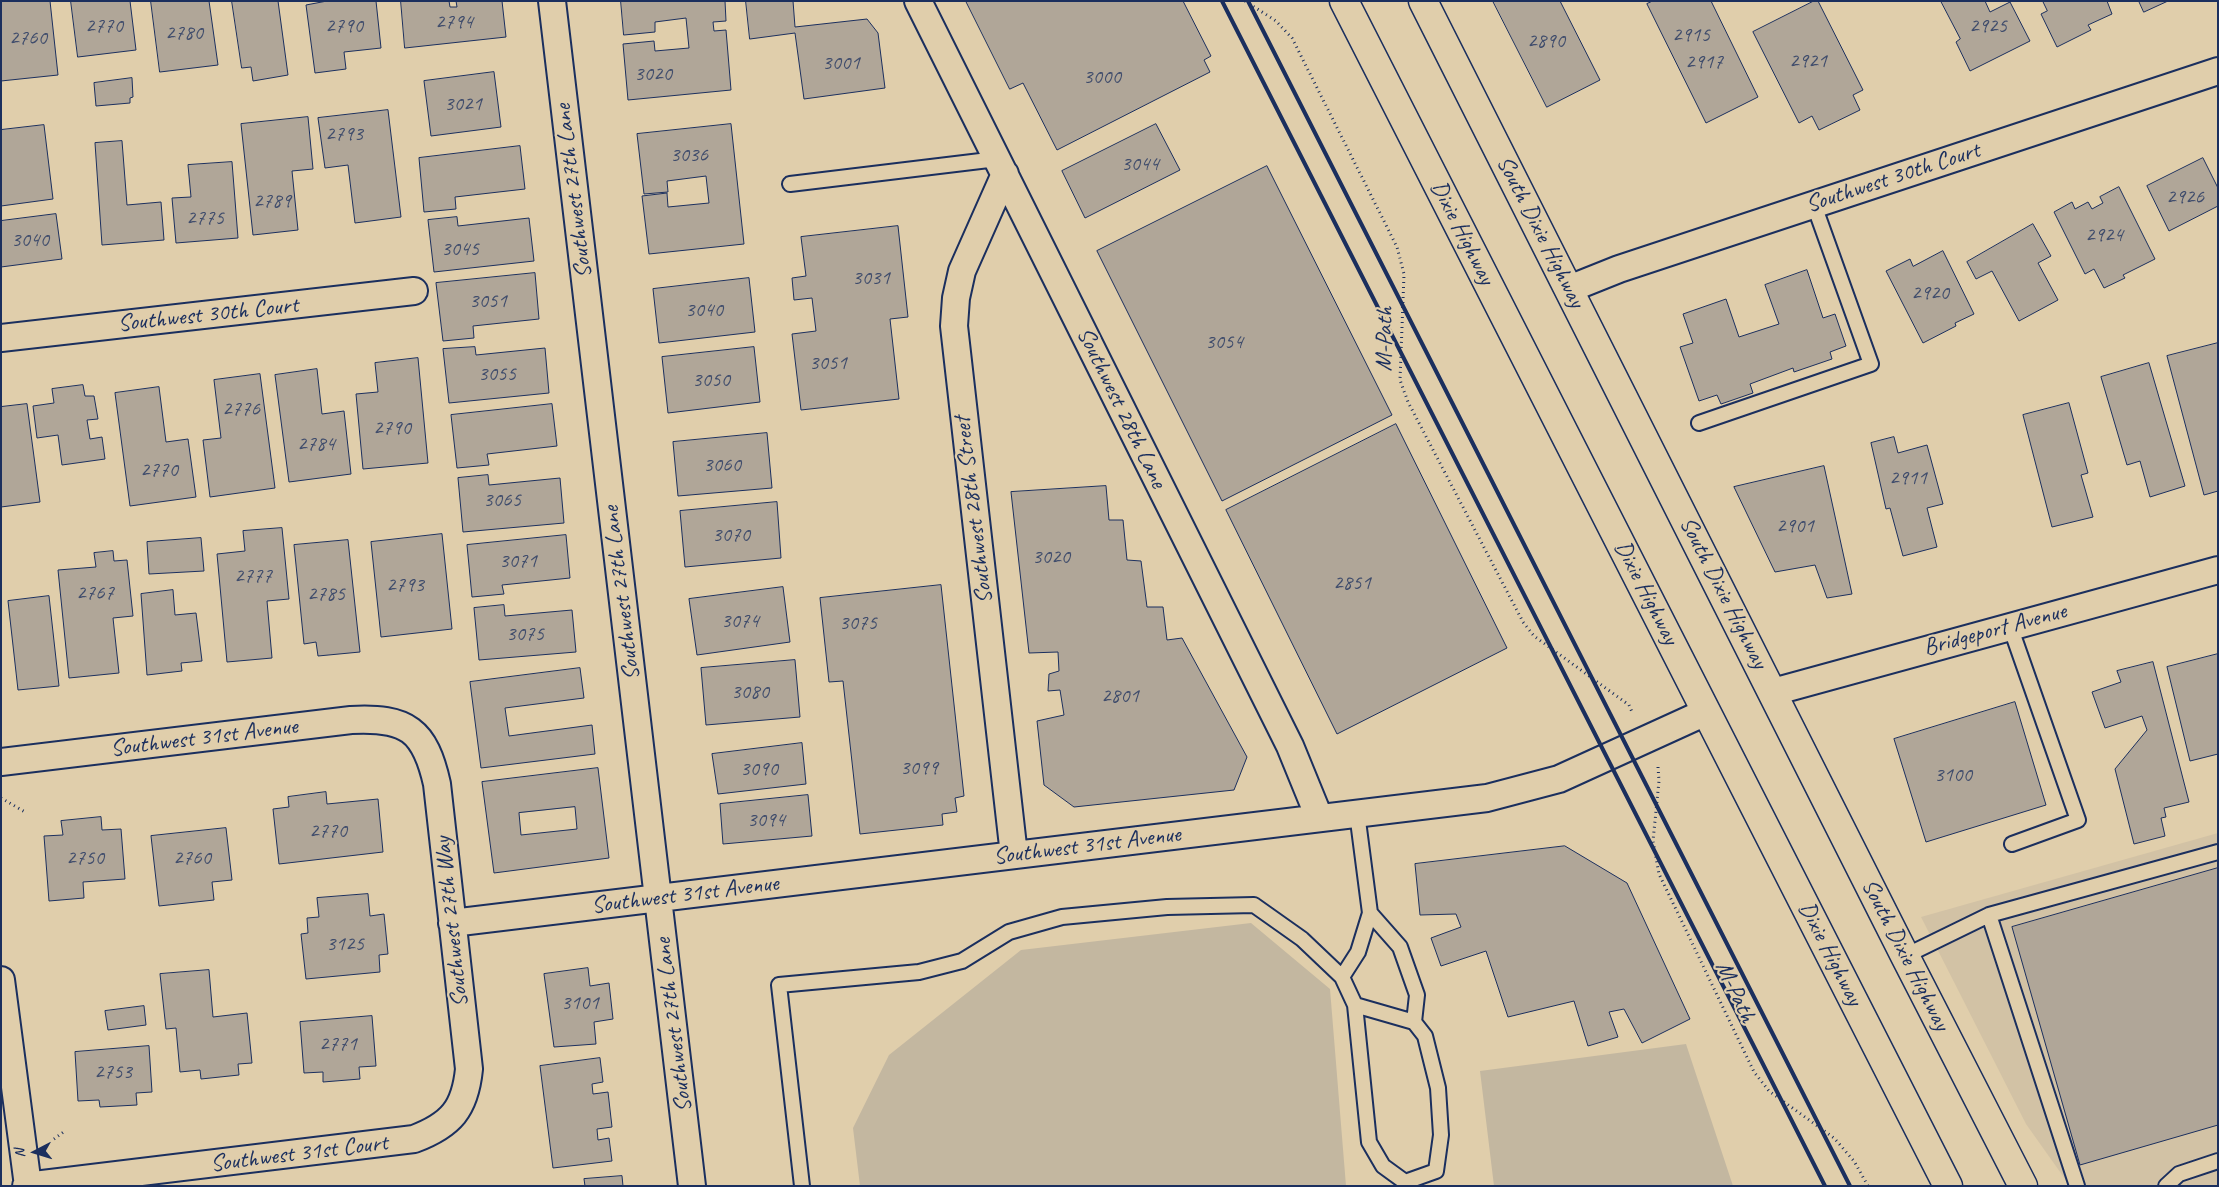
<!DOCTYPE html>
<html>
<head>
<meta charset="utf-8">
<style>
	body { margin:0 }
	#map { position:relative; width:2219px; height:1187px; overflow:hidden; background:#e0ceab; font-family:Caveat,sans-serif }
	canvas { display:block }
	.frame { position:absolute; inset:0; border:2px solid #1b2f5e; pointer-events:none }
	.north { position:absolute; left:10px; top:1127px; width:50px; height:50px; -webkit-text-stroke:4px #e0ceab; paint-order:stroke; rotate:265deg; font-size:14px; font-weight:700; line-height:20px; text-align:center; color:#1b2f5e }
	.north::after { content:''; display:block; margin:auto; width:18px; height:22px; background:#1b2f5e; clip-path:polygon(50% 0,100% 100%,50% 72%,0 100%) }
</style>
</head>
<body>
<div id="map">
<canvas width="2219" height="1187"></canvas>
<div class="frame"></div>
<div class="north">N</div>
</div>
<script>
const ctx = document.querySelector('canvas').getContext('2d');
ctx.lineJoin = 'round';
function paint(path, color) { ctx.fillStyle = color; ctx.fill(path, 'evenodd'); }
function strokePath(path, color, width, dash) { ctx.strokeStyle = color; ctx.lineWidth = width; ctx.lineCap = dash ? 'butt' : 'round'; ctx.setLineDash(dash || []); ctx.stroke(path); }
function write(font, color, halo, rows, align = 'center') {
  ctx.font = font + ' Caveat,sans-serif'; ctx.lineWidth = 4.5; ctx.setLineDash([]); ctx.textBaseline = 'middle'; ctx.strokeStyle = halo; ctx.fillStyle = color; for (const [text, x, y, turn = 0] of rows) {
    ctx.save(); ctx.translate(x, y); ctx.rotate((+turn || 0) * Math.PI / 180); ctx.textAlign = isNaN(turn) ? turn : align; if (halo) ctx.strokeText(text, 0, 0); ctx.fillText(text, 0, 0); ctx.restore();
  }
}
const built = new Path2D(`
	M2218,833V1186H2070L2026,1124L1921,917Z`);
const green = new Path2D(`
	M1251,923L1330,989L1346,1186H860L853,1128L889,1055L1021,950Z
	M1686,1044L1733,1186H1494L1480,1071Z`);
const building = new Path2D(`
	M1,1H50L58,75L1,81Z
	M71,1H130L136,50L78,57Z
	M151,1H209L218,65L160,72Z
	M232,1H278L288,75L253,81L251,67L242,68Z
	M376,1L381,48L344,52L346,69L315,73L306,5L327,1Z
	M401,1H449L450,7H457L456,1H502L506,37L405,48Z
	M621,1H725L726,21L713,22L714,31L726,30L731,90L628,100L623,44L654,41L655,51L689,48L686,18L655,22V32L624,35Z
	M746,1H793L795,27L867,19L878,33L885,88L804,99L795,33L750,39Z
	M966,1H1183L1211,56L1204,60L1210,72L1057,150L1023,83L1010,89Z
	M1493,1H1560L1600,80L1547,107Z
	M1653,1H1711L1758,97L1706,123L1647,4Z
	M1814,1H1818L1863,90L1853,95L1860,110L1819,130L1812,116L1799,123L1753,32Z
	M1941,1H1985L1990,12L2010,2L2030,41L1970,71L1956,42L1960,39Z
	M2043,1H2107L2112,14L2088,25L2091,30L2057,47L2041,14L2047,11Z
	M2139,1H2168L2144,12Z
	M494,72L501,127L431,136L424,81Z
	M132,78L133,97L130,98V103L96,106L94,83Z
	M388,110L401,217L355,223L348,165L325,168L318,118Z
	M308,117L313,169L292,171L298,230L253,235L241,124Z
	M731,124L744,244L649,254L642,196L667,193L668,207L709,203L706,176L667,181L668,192L644,194L637,134Z
	M1156,124L1180,170L1085,218L1062,171Z
	M44,125L53,199L1,206V130Z
	M122,141L127,205L161,202L164,240L102,245L95,143Z
	M520,146L525,189L455,197L456,209L424,212L419,158Z
	M2203,158L2218,188V206L2169,231L2147,186Z
	M232,162L238,238L176,243L172,198L191,197L188,165Z
	M1267,166L1392,415L1222,501L1097,251Z
	M2119,187L2155,259L2123,275L2125,278L2104,288L2094,269L2085,274L2054,212L2072,202L2075,209L2088,202L2092,209L2103,203L2100,197Z
	M56,214L62,259L1,267V221Z
	M457,217L458,226L529,218L534,261L434,272L428,220Z
	M2033,224L2051,256L2038,263L2058,300L2019,321L1992,271L1976,279L1967,262Z
	M898,226L908,317L890,319L899,399L801,410L792,334L816,331L812,298L794,300L792,278L806,276L801,237Z
	M1943,251L1974,314L1955,323L1956,326L1923,343L1886,271L1910,259L1913,266Z
	M1807,270L1823,318L1835,314L1846,346L1830,352L1832,359L1794,372L1793,368L1750,384L1753,393L1721,404L1717,395L1699,401L1680,347L1693,343L1683,314L1726,299L1739,337L1779,324L1765,285Z
	M535,273L539,319L473,326L474,338L443,341L436,283Z
	M749,278L755,332L659,343L653,289Z
	M2218,343V491L2204,495L2167,356Z
	M475,347L476,355L545,348L549,393L449,403L443,349Z
	M754,347L760,402L668,413L662,357Z
	M418,358L428,463L363,469L356,394L378,392L375,363Z
	M2149,363L2185,486L2150,497L2140,461L2127,465L2101,377Z
	M317,369L322,414L344,411L351,474L289,482L275,375Z
	M260,374L275,488L210,497L203,440L221,438L214,380Z
	M83,385L85,396H94L98,419L87,420L90,439L102,437L105,459L62,465L58,435L37,438L33,406L54,403L52,389Z
	M159,387L166,442L188,439L196,497L130,506L115,393Z
	M2069,403L2088,473L2081,475L2093,517L2052,527L2023,415Z
	M27,404L40,502L1,507V407Z
	M552,404L557,446L487,454L489,465L457,468L451,415Z
	M1396,424L1507,648L1337,734L1226,510Z
	M767,433L772,488L678,496L673,442Z
	M1894,437L1898,453L1927,445L1943,504L1927,508L1937,547L1903,556L1890,508L1886,509L1871,443Z
	M1824,466L1852,594L1827,598L1815,565L1775,572L1734,487Z
	M488,475L489,485L560,478L564,523L463,532L458,478Z
	M1106,486L1109,520H1123L1127,560L1141,561L1147,607H1163L1167,640L1182,638L1247,757L1234,790L1074,807L1044,785L1037,721L1064,715L1060,690L1048,691L1049,674L1059,671L1058,652L1029,653L1011,492Z
	M777,502L781,558L685,567L680,511Z
	M282,528L289,599L267,601L272,658L227,662L217,554L245,551L243,531Z
	M442,534L452,629L381,637L371,542Z
	M566,535L570,578L502,585L504,594L472,597L467,545Z
	M201,538L204,571L149,574L147,542Z
	M348,540L360,652L318,656L316,642L304,644L294,545Z
	M113,551L114,561L127,560L133,616L113,618L119,673L69,678L58,570L96,567L94,553Z
	M941,585L964,796L955,798L957,812L942,814L943,825L860,834L843,681L829,682L820,598Z
	M783,587L790,642L697,655L689,599Z
	M173,590L175,615L196,613L202,661L181,663L182,671L147,675L141,594Z
	M49,596L59,686L18,690L8,601Z
	M504,605L505,616L572,610L576,652L479,660L474,608Z
	M2218,654V754L2190,761L2167,667Z
	M795,660L800,717L706,725L701,668Z
	M2153,662L2189,802L2164,808L2166,817L2161,818L2165,836L2134,844L2115,769L2147,730L2142,716L2105,728L2092,692L2121,682L2117,671Z
	M580,668L584,698L505,708L509,736L592,725L595,754L481,768L470,682Z
	M2015,702L2046,805L1926,842L1894,739Z
	M802,743L806,784L718,794L712,754Z
	M598,768L609,858L494,873L482,782ZM575,807L577,829L521,835L519,813Z
	M326,792L327,804L378,799L383,852L279,864L273,809L289,807L288,797Z
	M808,795L812,836L723,844L720,804Z
	M101,817L102,830L121,829L125,879L83,882L84,898L49,901L44,836L63,835L61,821Z
	M226,828L232,880L212,882L214,900L159,906L151,836Z
	M1565,846L1627,883L1690,1019L1642,1043L1624,1009L1609,1012L1618,1037L1588,1046L1574,1001L1508,1017L1486,951L1441,966L1431,938L1461,927L1456,914L1420,915L1415,864Z
	M2218,868V1125L2080,1165L2012,927Z
	M368,894L370,916L384,914L388,954L379,955L380,972L306,979L301,934L308,933L307,918L319,917L317,898Z
	M588,968L590,986L609,983L613,1019L594,1022L596,1044L554,1047L544,974Z
	M209,970L213,1017L247,1013L252,1063L238,1064L239,1075L201,1079L200,1070L180,1072L176,1028L166,1029L160,974Z
	M144,1006L146,1025L108,1030L105,1011Z
	M372,1016L376,1066L359,1067L360,1079L323,1082V1072L304,1073L300,1022Z
	M149,1046L152,1092L136,1093L137,1105L100,1107L99,1100L78,1101L75,1052Z
	M600,1058L603,1082L592,1084L593,1094L608,1092L612,1127L597,1129L598,1140L609,1138L612,1161L553,1168L540,1066Z
	M622,1176L623,1186H585L584,1179Z`);
const path = new Path2D(`
	M1245,1L1276,21L1292,38L1397,247L1404,274L1400,380L1408,402L1523,622L1534,636L1629,705L1632,712
	M1658,767L1659,781L1653,841L1659,874L1754,1072L1769,1091L1834,1138L1854,1161L1868,1186
	M1,798L25,812
	M54,1139L65,1131`);
const lane = new Path2D(`
	M790,184L997,159
	M1699,423L1871,364L1814,205
	M2010,626L2078,820L2012,844
	M1370,913L1400,947L1417,995L1414,1022
	M1989,915L2077,1186
	M1905,956L1989,915L2218,852
	M1342,977L1358,952L1370,913L1357,813
	M802,1186L779,985L919,972L962,961L1009,932L1062,917L1167,907L1254,905L1302,939L1342,977L1355,1005L1369,1142L1383,1166L1405,1182L1436,1171L1441,1135L1438,1088L1425,1036L1414,1022L1355,1005
	M2166,1186L2179,1174L2218,1161`);
const street = new Path2D(`
	M552,1L692,1186
	M918,1L1290,746L1319,817
	M1005,174L962,271L956,298L954,326L1014,855
	M1569,289L1619,269L2218,71
	M1,338L414,291
	M1773,692L2218,570
	M1,762L351,720C407,717 425,730 437,784L469,1069C465,1109 451,1125 414,1139L26,1186
	M452,923L1487,798L1559,779L1706,712
	M1,980L28,1186`);
const highway = new Path2D(`
	M1344,1L1948,1186
	M1423,1L1905,956L2023,1186`);
const rail = new Path2D(`
	M1222,1L1825,1186
	M1248,1L1850,1186`);
const numberNames = [
	["2794",454,22],
	["2770",104,26],
	["2790",344,26],
	["2925",1988,26],
	["2780",184,33],
	["2915",1691,35],
	["2760",28,38],
	["2890",1546,41],
	["2921",1808,61],
	["2917",1704,62],
	["3001",841,63],
	["3020",653,74],
	["3000",1102,77],
	["3021",463,104],
	["2793",344,134],
	["3036",689,155],
	["3044",1140,164],
	["2926",2185,197],
	["2789",272,201],
	["2775",205,218],
	["2924",2104,235],
	["3040",30,240],
	["3045",460,249],
	["3031",871,278],
	["2920",1930,293],
	["3051",488,301],
	["3040",704,310],
	["3054",1224,342],
	["3051",828,363],
	["3055",497,374],
	["3050",711,380],
	["2776",241,409],
	["2790",392,428],
	["2784",316,444],
	["3060",722,465],
	["2770",159,470],
	["2911",1908,478],
	["3065",502,500],
	["2901",1795,526],
	["3070",731,535],
	["3020",1051,557],
	["3071",518,561],
	["2777",253,576],
	["2851",1352,583],
	["2793",405,585],
	["2767",95,593],
	["2785",326,594],
	["3074",740,621],
	["3075",858,623],
	["3075",525,634],
	["3080",750,692],
	["2801",1120,696],
	["3099",919,768],
	["3090",759,769],
	["3100",1953,775],
	["3094",766,820],
	["2770",328,831],
	["2750",85,858],
	["2760",192,858],
	["3125",345,944],
	["3101",580,1003],
	["2771",338,1044],
	["2753",113,1072]
];
const streetNames = [
	["Southwest 30th Court",1893,178,-18],
	["Southwest 27th Lane",574,191,-97],
	["South Dixie Highway",1540,232,63],
	["Dixie Highway",1462,233,63],
	["Southwest 30th Court",208,315,-6],
	["M-Path",1385,339,-89],
	["Southwest 28th Lane",1121,408,64],
	["Southwest 28th Street",974,510,-97],
	["Southwest 27th Lane",622,593,-97],
	["Dixie Highway",1646,593,63],
	["South Dixie Highway",1723,593,63],
	["Bridgeport Avenue",1995,630,-15],
	["Southwest 31st Avenue",204,738,-7],
	["Southwest 31st Avenue",1087,846,-7],
	["Southwest 31st Avenue",685,895,-7],
	["Southwest 27th Way",452,922,-96],
	["Dixie Highway",1830,954,63],
	["South Dixie Highway",1905,955,63],
	["M-Path",1735,992,65],
	["Southwest 27th Lane",674,1025,-97],
	["Southwest 31st Court",299,1154,-7]
];
paint(built, '#d2c2a5');
paint(green, '#c3b7a0');
paint(building, '#b0a698');
strokePath(building, '#1b2f5e', 1);
strokePath(lane, '#1b2f5e', 18);
strokePath(street, '#1b2f5e', 30);
strokePath(highway, '#1b2f5e', 31);
strokePath(path, '#1b2f5e', 3, [1, 4]);
strokePath(lane, '#e0ceab', 14);
strokePath(street, '#e0ceab', 26);
strokePath(highway, '#e0ceab', 28);
strokePath(rail, '#1b2f5e', 4);
write('21px', '#404d6c', null, numberNames);
write('24px', '#1b2f5e', '#e0ceab', streetNames);
</script>
</body>
</html>
